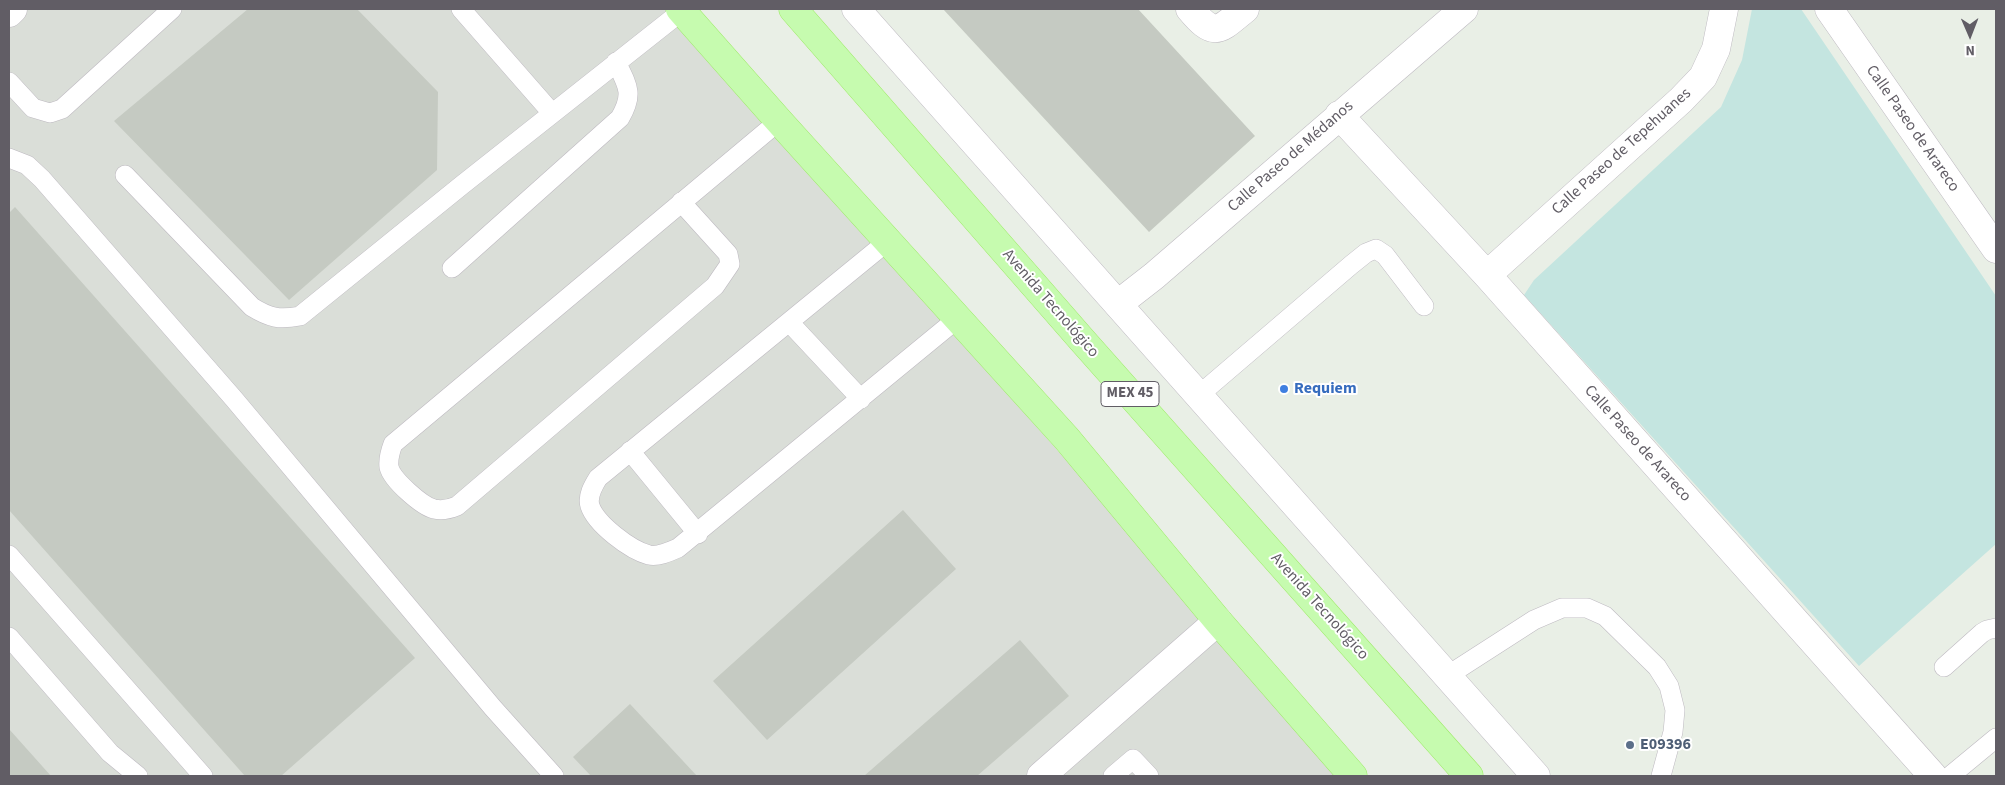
<!DOCTYPE html>
<html>
<head>
<meta charset="utf-8">
<style>
	body { margin:0 }
	#map { position:relative; width:2005px; height:785px; overflow:hidden; background:#e9efe6; font-family:"Source Sans 3",sans-serif }
	canvas { display:block }
	.frame { position:absolute; inset:0; border:10px solid #615d65; pointer-events:none }
	.north { position:absolute; left:1945px; top:10px; width:50px; height:50px; -webkit-text-stroke:4px #fff; paint-order:stroke; rotate:179deg; font-size:14px; font-weight:700; line-height:20px; text-align:center; color:#615d65 }
	.north::after { content:''; display:block; margin:auto; width:18px; height:22px; background:#615d65; clip-path:polygon(50% 0,100% 100%,50% 72%,0 100%) }
</style>
</head>
<body>
<div id="map">
<canvas width="2005" height="785"></canvas>
<div class="frame"></div>
<div class="north">N</div>
</div>
<script>
const ctx = document.querySelector('canvas').getContext('2d');
ctx.lineJoin = 'round';
function paint(path, color) { ctx.fillStyle = color; ctx.fill(path, 'evenodd'); }
function strokePath(path, color, width, dash) { ctx.strokeStyle = color; ctx.lineWidth = width; ctx.lineCap = dash ? 'butt' : 'round'; ctx.setLineDash(dash || []); ctx.stroke(path); }
function write(font, color, halo, rows, align = 'center') {
  ctx.font = font + ' "Source Sans 3",sans-serif'; ctx.lineWidth = 4; ctx.setLineDash([]); ctx.textBaseline = 'middle'; ctx.strokeStyle = halo; ctx.fillStyle = color; for (const [text, x, y, turn = 0] of rows) {
    ctx.save(); ctx.translate(x, y); ctx.rotate((+turn || 0) * Math.PI / 180); ctx.textAlign = isNaN(turn) ? turn : align; if (halo) ctx.strokeText(text, 0, 0); ctx.fillText(text, 0, 0); ctx.restore();
  }
}
const industrial = new Path2D(`
	M9,9H668L1345,776H9Z`);
const green = new Path2D(`
	M1752,9H1801L1996,296V544L1859,666L1524,295L1534,280L1721,107L1742,60Z`);
const building = new Path2D(`
	M248,9H357L438,92L437,170L289,300L114,121Z
	M943,9H1138L1255,136L1149,232Z
	M15,207L415,658L281,776H245L9,510V213Z
	M903,510L956,569L767,740L713,681Z
	M1020,640L1069,696L977,776H864Z
	M630,704L697,776H591L573,757Z
	M9,729L51,776H9Z`);
const service = new Path2D(`
	M461,9L552,113
	M9,82L33,108L50,113L62,109L172,9
	M9,158L27,165L42,179L234,399L493,708L554,776
	M125,175L252,307C270,318 279,320 300,316L462,185L682,11
	M681,202L728,254L730,264L715,286L457,506C450,509 443,511 434,509C422,506 392,480 389,467C388,459 390,452 393,444L779,121
	M888,241L598,478C593,486 587,496 590,506C596,524 630,550 649,555C658,557 669,552 678,548L957,319
	M452,268L620,118C634,94 628,86 616,62
	M789,322L861,399
	M1199,395L1351,265L1366,253L1376,249L1385,255L1424,306
	M630,451L698,534
	M9,555L203,776
	M9,637L110,753L138,776
	M1944,667L1982,633L1987,630L1996,628
	M1447,676L1534,620L1562,608H1587L1605,616L1657,667L1669,686L1675,710L1673,732L1661,776
	M1113,776L1133,759L1149,776
	M1950,776L1996,738`);
const minor = new Path2D(`
	M1190,9C1215,39 1219,30 1245,9
	M1829,9L1996,249
	M1339,115L1487,275L1933,776
	M1487,275L1681,100L1703,77L1716,49L1724,9
	M1118,304L1154,276L1464,9
	M1041,776L1218,621`);
const tertiary = new Path2D(`
	M856,9L1536,776
	M9,13L13,9`);
const primary = new Path2D(`
	M680,9L779,121L1067,439L1218,621L1353,776
	M793,9L1082,340L1469,776`);
const markers = [
	[1284,389,5,"#3f7fe0"],
	[1630,745,5,"#5c6f8a"]
];
const shields = [
	[1130,394,58]
];
const shieldNames = [
	["MEX 45",1130,394]
];
const streetNames = [
	["Calle Paseo de Arareco",1912,129,55],
	["Calle Paseo de Tepehuanes",1622,152,-42],
	["Calle Paseo de Médanos",1291,157,-41],
	["Avenida Tecnológico",1050,304,49],
	["Calle Paseo de Arareco",1637,444,48],
	["Avenida Tecnológico",1319,607,48]
];
const shopNames = [
	["Requiem",1294,389]
];
const serviceNames = [
	["E09396",1640,745]
];
paint(industrial, '#daded8');
paint(green, '#c4e5e0');
paint(building, '#c5cac2');
strokePath(service, '#bebac1', 20);
strokePath(minor, '#bebac1', 29);
strokePath(tertiary, '#bebac1', 29);
strokePath(primary, '#9cea64', 29);
strokePath(service, '#fff', 19);
strokePath(minor, '#fff', 28);
strokePath(tertiary, '#fff', 28);
strokePath(primary, '#c6fbaf', 28);
for (const [x, y, r, color] of markers) { const dot = new Path2D(); dot.arc(x, y, r, 0, 2 * Math.PI); ctx.fillStyle = color; ctx.fill(dot); strokePath(dot, '#fff', 2); }
for (const [x, y, w] of shields) { const box = new Path2D(); box.roundRect(x - w / 2, y - 12.5, w, 25, 4); ctx.fillStyle = '#fff'; ctx.fill(box); strokePath(box, '#615d65', 1); }
write('bold 15px', '#615d65', null, shieldNames);
write('16px', '#615d65', '#fff', streetNames);
write('bold 16px', '#366cbe', '#fff', shopNames, 'left');
write('bold 16px', '#4e5e75', '#fff', serviceNames, 'left');
</script>
</body>
</html>
